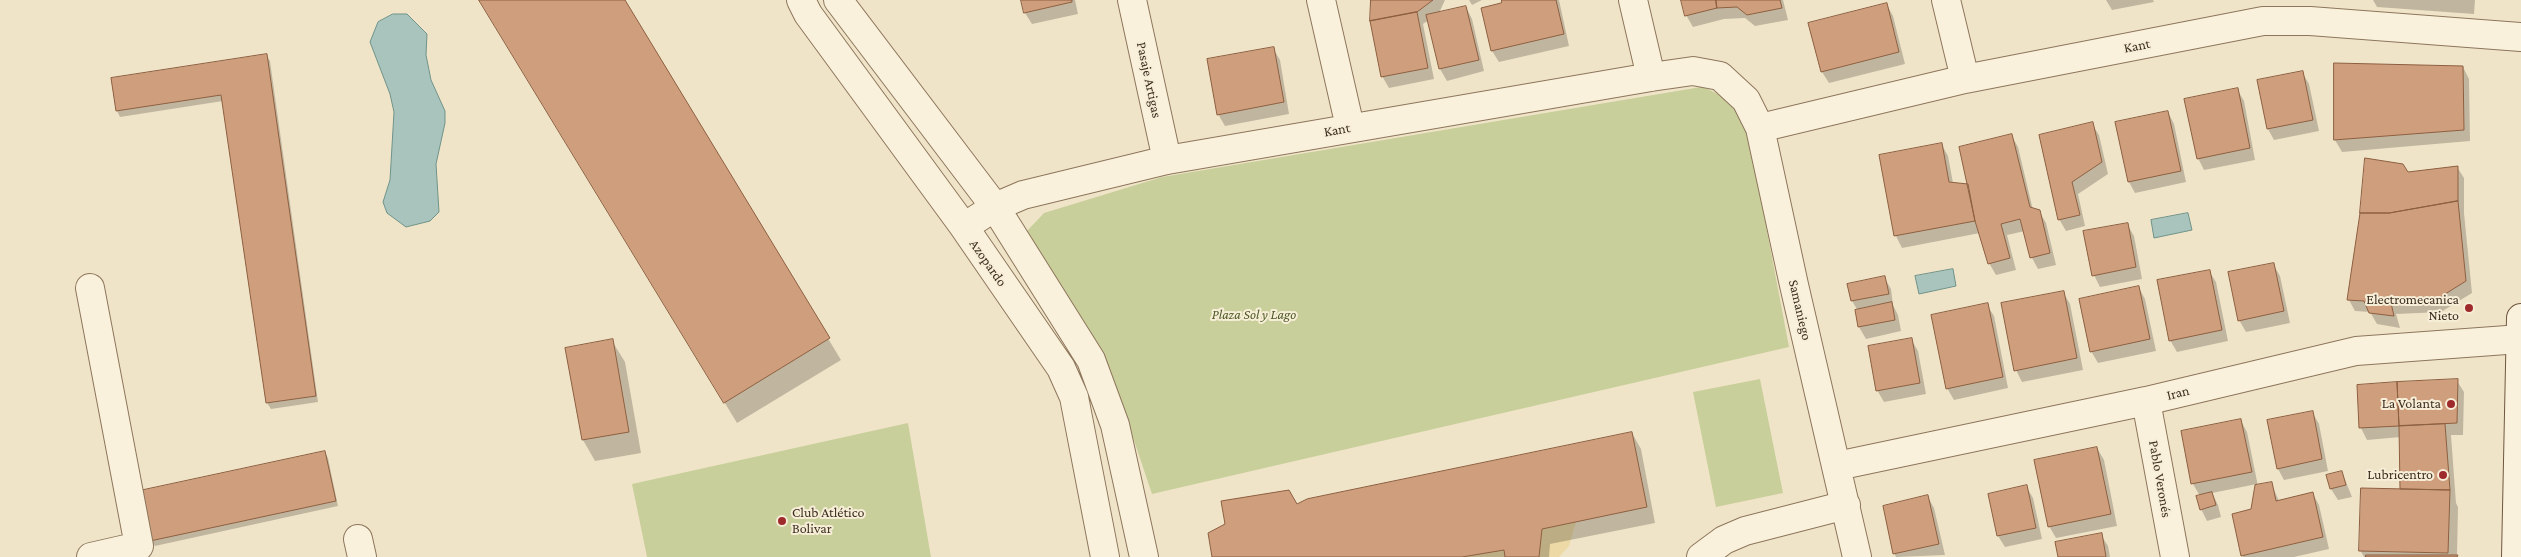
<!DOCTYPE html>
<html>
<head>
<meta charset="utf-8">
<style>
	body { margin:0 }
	canvas { display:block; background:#f0e4c8 }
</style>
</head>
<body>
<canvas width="2521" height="557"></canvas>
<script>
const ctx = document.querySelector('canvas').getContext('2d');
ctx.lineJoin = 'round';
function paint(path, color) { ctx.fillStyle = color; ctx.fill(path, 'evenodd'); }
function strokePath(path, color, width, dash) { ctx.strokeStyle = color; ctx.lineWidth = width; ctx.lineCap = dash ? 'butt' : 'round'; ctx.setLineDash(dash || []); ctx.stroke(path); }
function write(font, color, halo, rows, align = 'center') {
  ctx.font = font + ' "Crimson Pro",serif'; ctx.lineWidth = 4; ctx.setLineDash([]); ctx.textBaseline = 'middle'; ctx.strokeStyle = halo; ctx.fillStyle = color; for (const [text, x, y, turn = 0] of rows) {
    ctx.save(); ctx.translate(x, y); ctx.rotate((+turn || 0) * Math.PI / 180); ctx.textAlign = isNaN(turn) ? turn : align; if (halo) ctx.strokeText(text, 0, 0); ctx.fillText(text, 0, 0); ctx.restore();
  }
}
const green = new Path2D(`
	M1701,87C1723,93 1733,107 1747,125L1789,347L1152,494L1110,369L1027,231L1044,213L1162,177Z
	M1760,379L1783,493L1716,507L1693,392Z
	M908,423L931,557H647L632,484Z`);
const sand = new Path2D(`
	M1576,522L1569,546L1559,557H1539L1542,529Z
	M1504,550L1505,557H1462Z`);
const water = new Path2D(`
	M393,14H407L427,34L426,55L431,80L445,111V123L436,164L439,212L430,221L406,227L387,213L383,202L390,180L394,112L390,94L370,42L378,22Z
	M2188,213L2192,230L2154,238L2151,220Z
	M1953,269L1956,286L1919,294L1915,276Z`);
const shadow = new Path2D(`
	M480,0H624L841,360L737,423Z
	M1022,0H1075L1078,14L1032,24L1025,13Z
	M1372,0H1445L1439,13L1466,7L1472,19L1484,71L1447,81L1440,69L1429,20L1423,24L1434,79L1389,88L1382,76Z
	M1469,0H1482L1472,5Z
	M1503,0H1559L1569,46L1499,62L1492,51L1483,8L1502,4Z
	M1682,0H1783L1788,20L1755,26L1745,18L1724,19L1693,27L1686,15Z
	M2106,0H2153L2154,2L2112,10Z
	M2373,0H2475L2474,14L2377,7Z
	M1887,5L1893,16L1905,64L1829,83L1822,72L1810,24Z
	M1273,48L1280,60L1289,114L1225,126L1218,114Z
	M266,55L270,61L318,402L271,409L267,403L223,101L120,117L117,111L112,79Z
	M2336,64L2463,67L2469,79L2470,141L2342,152L2335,140Z
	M2302,72L2309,84L2319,131L2274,140L2268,129Z
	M2237,89L2244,101L2255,160L2204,170L2198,158Z
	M2168,112L2174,124L2186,182L2135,193L2129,182Z
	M2092,124L2099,135L2108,174L2078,194L2085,226L2066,231L2059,219Z
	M2011,135L2018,147L2033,210L2039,211L2046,223L2056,265L2038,269L2032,258L2025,231L2007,235L2016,270L1996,275L1989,263L1980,233L1902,248L1896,236L1881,156L1942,145L1948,156L1953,183L1970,185Z
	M2457,167L2464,178V213L2472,293L2441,312L2396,314L2400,328L2377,324L2370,312L2355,311L2349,300Z
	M2127,224L2134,236L2142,279L2100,287L2094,275Z
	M2273,264L2280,276L2290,323L2246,332L2239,320Z
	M2209,271L2216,282L2228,341L2177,352L2170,340Z
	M1884,277L1891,289L1893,305L1898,315L1901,331L1866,339L1859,327L1858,311L1852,301Z
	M2139,288L2145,299L2156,351L2098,363L2091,351Z
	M2063,292L2070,304L2083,370L2022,382L2016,370Z
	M1987,305L1994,316L2008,388L1954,400L1947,388Z
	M1911,339L1918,351L1926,394L1884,402L1877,390Z
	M612,341L625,362L641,453L595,461L583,440Z
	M2457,381L2464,392L2463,435H2451L2456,503L2458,507L2457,557H2364L2360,550L2401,490V437L2367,440L2361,428L2358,386Z
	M2312,412L2319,424L2328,471L2284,480L2278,469Z
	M2241,421L2247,432L2258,486L2271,483L2279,501L2313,494L2319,505L2329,549L2294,557H2243L2257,484L2212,493L2218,505L2221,517L2207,521L2201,509L2200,496L2193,484L2183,432Z
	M1632,433L1641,449L1655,523L1550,544L1549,557H1213L1296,506Z
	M2097,448L2104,460L2117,526L2056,538L2049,526Z
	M325,452L328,458L338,506L155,546L151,540Z
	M2342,472L2352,497L2338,500L2331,489Z
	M2026,486L2033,498L2042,539L2005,547L1998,536Z
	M1928,497L1934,508L1945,555L1896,557L1894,553Z
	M2101,535L2108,546L2110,557H2060Z`);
const building = new Path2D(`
	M479,0H625L830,338L724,403Z
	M1021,0H1072V2L1024,13Z
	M1371,0H1433L1417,12L1370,21Z
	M1502,0H1556L1564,34L1491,51L1481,8L1501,3Z
	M1681,0H1716L1717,8L1685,16Z
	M1716,0H1780L1782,8L1747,15L1737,7L1717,8Z
	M1887,3L1899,52L1821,72L1808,23Z
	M1466,6L1479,60L1439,69L1426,15Z
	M1417,12L1428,68L1381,77L1370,21Z
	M1274,47L1284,102L1217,115L1207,59Z
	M267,54L316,396L266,403L221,95L116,111L111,78Z
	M2334,63L2463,66L2464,130L2334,140Z
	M2303,71L2313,120L2267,129L2257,80Z
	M2238,88L2250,148L2197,159L2184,99Z
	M2168,111L2181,171L2128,182L2115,122Z
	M2093,122L2102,162L2072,182L2080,215L2058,220L2039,135Z
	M2012,134L2030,207L2040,210L2050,253L2030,258L2020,219L2001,224L2010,258L1988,264L1975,221L1959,147Z
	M1942,143L1949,182L1968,184L1975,221L1894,236L1879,155Z
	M2365,158L2403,164L2408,172L2458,166V201L2389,213H2360Z
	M2458,201L2466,281L2434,301L2391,303L2394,316L2369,313L2364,301L2347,300L2360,213H2389Z
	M2128,223L2136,267L2092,276L2083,231Z
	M2274,263L2284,311L2238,321L2228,272Z
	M2210,270L2222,330L2169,341L2157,280Z
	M1885,276L1889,294L1851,301L1847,284Z
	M2139,286L2150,339L2090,352L2079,299Z
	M2064,291L2077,358L2014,371L2001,303Z
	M1892,302L1895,320L1858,327L1855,310Z
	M1988,303L2003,377L1946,389L1931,315Z
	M1912,338L1920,383L1876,391L1868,346Z
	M613,339L629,432L582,440L565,348Z
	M2458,379L2457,423L2399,426L2397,382Z
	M2397,382L2399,426L2359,428L2357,385Z
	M2313,411L2322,459L2277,469L2267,420Z
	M2241,419L2252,472L2191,484L2181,431Z
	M2445,424L2450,490L2400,489L2399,426Z
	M1632,432L1647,507L1542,529L1539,557H1505L1504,550L1462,557H1212L1208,533L1225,524L1221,501L1289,490L1297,504L1307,499Z
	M2097,447L2111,514L2048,527L2034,460Z
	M325,451L336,501L150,541L139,491Z
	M2342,471L2346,485L2330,489L2326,475Z
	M2272,482L2276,501L2313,492L2323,537L2241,556L2232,514L2251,509L2255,485Z
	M2027,485L2036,528L1997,536L1988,494Z
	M2361,488L2450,490L2448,553L2359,551Z
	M2212,492L2216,505L2200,510L2196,496Z
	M1928,495L1939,544L1893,554L1883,506Z
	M2102,533L2106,557H2058L2055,542Z
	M2366,555H2458L2457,557H2366Z`);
const minor = new Path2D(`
	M801,0L808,14L964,227L1061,368L1074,397L1105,557
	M838,0L995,207L1091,360L1115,425L1144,557
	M1132,0L1167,160
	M1321,0L1350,127
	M1633,0L1651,77
	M1946,0L1965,79
	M1760,128L1965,79L2263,21H2310L2521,37
	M964,227L995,207L1023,195L1167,160L1651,77L1693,71L1720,76L1746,100L1760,128L1794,285L1857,557
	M90,288L139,546L91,557
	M2146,401L2175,557
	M1837,466L2146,401L2356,351L2521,339
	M358,539L362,557
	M1701,557L1724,540L1745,531L1846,505`);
const secondary = new Path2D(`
	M2516,557L2521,318`);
const markers = [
	[2469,308,5,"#9e2a2b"],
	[2451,404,5,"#9e2a2b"],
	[2443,475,5,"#9e2a2b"],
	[782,521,5,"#9e2a2b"]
];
const streetNames = [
	["Kant",2137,46,-11],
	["Pasaje Artigas",1149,80,78],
	["Kant",1337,130,-10],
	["Azopardo",988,263,55],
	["Samaniego",1800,310,77],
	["Iran",2178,393,-14],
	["Pablo Veronés",2160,479,80]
];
const poiNames = [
	["Electromecanica",2459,300],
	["Nieto",2459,316],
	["La Volanta",2441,404],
	["Lubricentro",2433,475],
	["Club Atlético",792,513,"left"],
	["Bolivar",792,529,"left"]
];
const parkNames = [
	["Plaza Sol y Lago",1254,315]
];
paint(green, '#c9cf9b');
paint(sand, '#ecd9a5');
paint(water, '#a9c4bc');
strokePath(water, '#6f938a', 1);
paint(shadow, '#0003');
paint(building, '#cf9f7d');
strokePath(building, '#8d5f41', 1);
strokePath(minor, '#8d765c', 30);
strokePath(secondary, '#6f573f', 30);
strokePath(minor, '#faf1dc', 28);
strokePath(secondary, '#faf1dc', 28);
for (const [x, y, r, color] of markers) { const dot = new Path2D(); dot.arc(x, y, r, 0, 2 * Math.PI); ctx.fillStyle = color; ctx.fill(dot); strokePath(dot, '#f7eed8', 2); }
write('14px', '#3d2e20', '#f7eed8', streetNames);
write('14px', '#3d2e20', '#f7eed8', poiNames, 'right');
write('italic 14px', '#4d5a26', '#f7eed8', parkNames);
</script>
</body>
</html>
